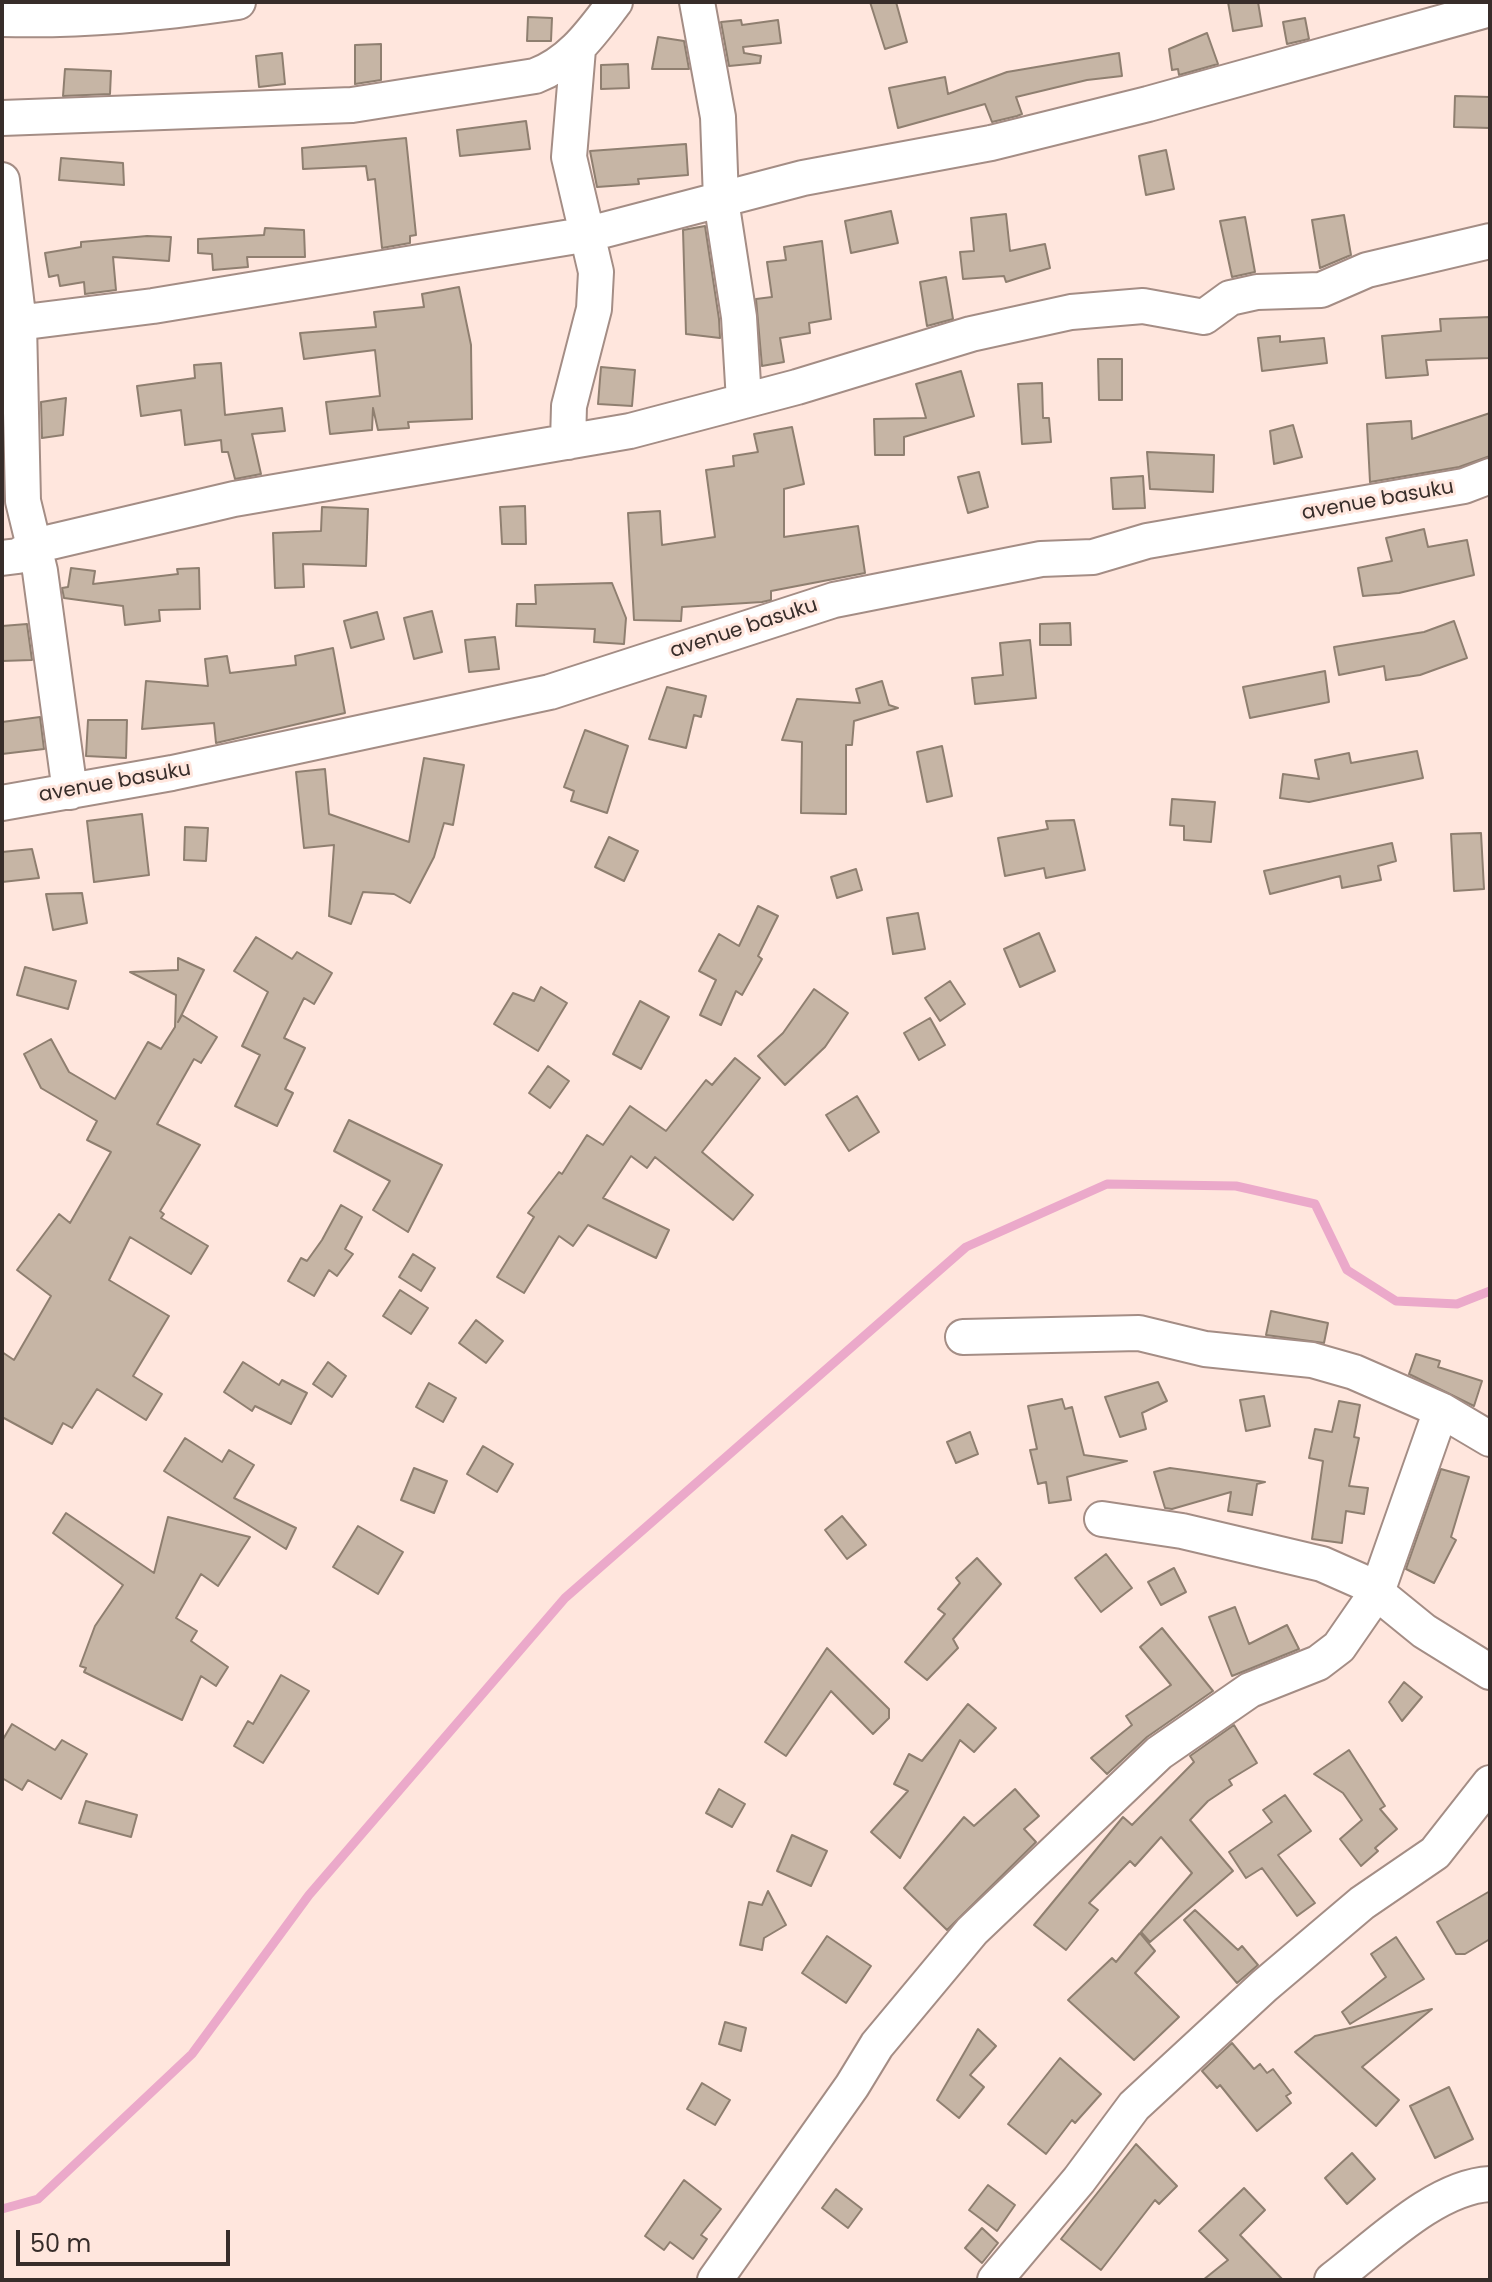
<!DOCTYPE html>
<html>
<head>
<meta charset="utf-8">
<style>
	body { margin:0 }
	#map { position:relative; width:1492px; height:2282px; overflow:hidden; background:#ffe6dd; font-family:Poppins,sans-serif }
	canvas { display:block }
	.frame { position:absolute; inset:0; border:4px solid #372d2a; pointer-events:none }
	.scale { position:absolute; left:16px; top:2230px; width:214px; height:36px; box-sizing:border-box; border:4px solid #372d2a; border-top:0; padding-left:10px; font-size:24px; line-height:28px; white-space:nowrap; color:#372d2a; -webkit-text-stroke:6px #ffe6dd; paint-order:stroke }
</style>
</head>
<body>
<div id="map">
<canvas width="1492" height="2282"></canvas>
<div class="frame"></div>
<div class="scale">50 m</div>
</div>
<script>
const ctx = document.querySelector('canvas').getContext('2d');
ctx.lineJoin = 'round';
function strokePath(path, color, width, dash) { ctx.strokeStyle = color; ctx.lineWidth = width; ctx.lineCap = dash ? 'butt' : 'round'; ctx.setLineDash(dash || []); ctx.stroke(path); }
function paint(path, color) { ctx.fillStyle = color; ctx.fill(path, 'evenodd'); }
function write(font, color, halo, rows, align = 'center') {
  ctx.font = font + ' Poppins,sans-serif'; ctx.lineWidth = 6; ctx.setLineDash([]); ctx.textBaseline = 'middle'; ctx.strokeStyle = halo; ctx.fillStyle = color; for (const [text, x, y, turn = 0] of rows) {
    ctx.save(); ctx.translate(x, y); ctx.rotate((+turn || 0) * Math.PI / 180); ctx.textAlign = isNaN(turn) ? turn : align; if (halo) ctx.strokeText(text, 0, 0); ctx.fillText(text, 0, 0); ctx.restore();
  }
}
const stream = new Path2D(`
	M2,2209L38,2199L192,2054L309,1895L565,1598L966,1247L1107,1184L1236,1186L1315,1204L1347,1270L1396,1301L1457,1304L1490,1291`);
const building = new Path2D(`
	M870,2H896L907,42L885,49Z
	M1228,2H1258L1262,26L1233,31Z
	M528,17L552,18L551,41H527Z
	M1305,18L1309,39L1287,44L1283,22Z
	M741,20L742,25L778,20L781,43L743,47L744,53L761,56L760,63L729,66L721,22Z
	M1207,33L1218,64L1179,75L1178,69L1172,70L1169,49Z
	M658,37L684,41L689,69H652Z
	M381,44V80L355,84V45Z
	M282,53L285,84L259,87L256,56Z
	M1119,53L1122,76L1087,80L1016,97L1022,114L1017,116L992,122L985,104L898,128L889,88L945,77L948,94L1007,72Z
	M628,64L629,88L601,89V65Z
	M65,69L111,71L110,94L63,96Z
	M1455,96L1490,97V128L1454,127Z
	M526,121L530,149L460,156L457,130Z
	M406,138L416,235L410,236V243L382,248L375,179L368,180L366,166L303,169L302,148Z
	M686,144L688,175L638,179L639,184L597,187L590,151Z
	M1166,150L1174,189L1146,195L1139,156Z
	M61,158L123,163L124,185L59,180Z
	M891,211L898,243L851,253L845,221Z
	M1006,214L1010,251L1045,244L1050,268L1006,282L1004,276L963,279L960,252L974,251L971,218Z
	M1344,215L1351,255L1320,268L1312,220Z
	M1245,217L1255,272L1232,277L1220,221Z
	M705,226L719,319L720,338L686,334L683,230Z
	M265,228L304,230L305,257H247L248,267L213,270L212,254L198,253V239L264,235Z
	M147,236L171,237L169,261L113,257L116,290L85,294L84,282L60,286L58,275L49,277L45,253L81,247V242Z
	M822,241L831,319L809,323L810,333L780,338L784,362L762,366L756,299L772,297L767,262L786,260L784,247Z
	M946,277L953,319L927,326L920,282Z
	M459,287L471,345L472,419L408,422L409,428L378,430L373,408L372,430L330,434L326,402L380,396L375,350L304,359L300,333L376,327L374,312L424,307L422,294Z
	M1490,317V358L1426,360L1428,375L1386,378L1382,336L1441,331L1440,319Z
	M1280,336V342L1324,338L1327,363L1262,371L1258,338Z
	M1098,359H1122V400H1099Z
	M221,363L225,415L282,408L285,431L252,434L261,474L235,479L228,452H222L221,440L185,445L181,410L141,416L137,386L195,378L194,365Z
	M601,367L635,370L632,406L598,404Z
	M961,371L974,416L904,437V455H875L874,419L926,418L916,384Z
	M1042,383L1043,418H1049L1051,442L1022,444L1018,384Z
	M66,398L63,435L42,438L41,402Z
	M1490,413V456L1459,467L1370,482L1367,424L1411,421L1412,439Z
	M1293,425L1302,457L1274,464L1270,431Z
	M792,427L804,484L784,489V537L858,526L865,573L771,591V600L762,602L682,607L681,621L634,620L628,513L660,511L662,545L715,537L706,470L734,466L733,456L758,452L754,434Z
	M1147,452L1214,455L1213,492L1150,489Z
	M979,472L988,507L968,513L958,477Z
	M1143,476L1145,508L1113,509L1111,478Z
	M525,506L526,544H502L500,507Z
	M322,507L368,509L366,566L303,564L304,587L275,588L273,533L321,531Z
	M1424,529L1428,547L1467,540L1474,575L1399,593L1363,596L1358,568L1392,561L1386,538Z
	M71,568L95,571L93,584L178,574L177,569L199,568L200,609L159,610L160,621L125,625L123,606L64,598L62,588L68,587Z
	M612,583L626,618L624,644L594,642L595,629L516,626L517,604H536L535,585Z
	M432,611L442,652L414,659L404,618Z
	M377,612L384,639L351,648L344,621Z
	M1454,621L1467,658L1420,675L1386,680L1384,666L1339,675L1334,647L1424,632Z
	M1070,623L1071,645H1040V624Z
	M27,624L32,660L2,661V626Z
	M495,637L499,669L469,672L465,640Z
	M1030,640L1036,698L975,704L972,678L1003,675L1000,643Z
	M333,648L345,713L216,743L214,723L142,729L146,681L208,686L205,659L227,656L230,673L296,665L295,656Z
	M1325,671L1329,702L1250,718L1243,687Z
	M882,681L889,705L898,708L854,721L852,745H846V814L801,813L802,742L782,740L797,699L860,703L856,689Z
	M667,687L706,696L701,717L694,715L686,748L649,739Z
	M40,717L44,749L2,754V722Z
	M88,720H127L126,758L86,756Z
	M585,730L628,746L607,813L571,801L574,791L564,787Z
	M942,746L952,796L927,802L917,752Z
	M1417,751L1423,778L1309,802L1280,798L1283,774L1319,779L1315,760L1349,753L1351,763Z
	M424,758L464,765L453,825L444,823L434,857L410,903L394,894L363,892L351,924L329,916L334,845L304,848L296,772L325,769L329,814L409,842Z
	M1172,799L1215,802L1211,842L1184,840V826L1170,825Z
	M142,814L149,875L94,882L87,821Z
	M1074,820L1085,870L1046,878L1044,868L1005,876L998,838L1048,829L1046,821Z
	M185,827L208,828L206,861L184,860Z
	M1481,833L1484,889L1454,891L1451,834Z
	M609,837L638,851L624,881L595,867Z
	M1392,843L1396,861L1378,866L1381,880L1342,888L1340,876L1270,894L1264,871Z
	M32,849L39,878L2,882V852Z
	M856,869L862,890L837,898L831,877Z
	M82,893L87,923L53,930L46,894Z
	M758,906L778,916L758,956L762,959L742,995L736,991L721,1025L700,1015L716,980L699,971L719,934L739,946Z
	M918,913L925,949L893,954L887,918Z
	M1039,933L1055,971L1020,987L1004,949Z
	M256,937L292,959L297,952L332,973L314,1004L304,998L284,1038L305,1048L285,1089L293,1093L277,1126L235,1106L260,1055L242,1046L268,992L234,971Z
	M178,958L204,970L178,1022L182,1015L217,1037L201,1063L194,1059L157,1124L200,1145L160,1211L164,1214L161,1218L208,1246L191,1274L130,1237L109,1280L169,1316L133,1376L162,1394L146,1420L97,1389L72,1428L63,1423L52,1444L2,1417V1352L14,1360L51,1296L17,1270L59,1214L70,1223L111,1152L87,1140L97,1121L41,1088L24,1054L51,1039L69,1072L115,1099L148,1042L161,1049L175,1027L176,995L130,972L178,970Z
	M25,967L76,981L68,1009L17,995Z
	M950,981L965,1004L940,1021L925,998Z
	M541,987L567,1003L538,1051L494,1024L513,993L534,1001Z
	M814,989L848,1013L825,1047L785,1085L758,1056L783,1033Z
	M640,1001L669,1017L641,1069L613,1054Z
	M930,1018L945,1045L919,1060L904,1033Z
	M735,1058L760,1078L702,1152L753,1195L733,1220L655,1157L647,1168L631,1156L603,1198L669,1230L656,1258L588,1225L573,1246L559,1236L524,1293L497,1277L534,1217L528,1213L559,1172L562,1174L587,1135L603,1145L630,1106L666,1131L706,1080L712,1085Z
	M548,1066L569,1081L550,1108L529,1093Z
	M857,1096L879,1132L849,1151L826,1115Z
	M349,1120L442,1165L408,1232L373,1210L390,1181L334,1151Z
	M341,1205L362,1217L345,1249L353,1254L337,1276L329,1270L314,1296L288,1281L301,1258L307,1261L322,1240Z
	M413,1254L435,1268L421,1291L399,1277Z
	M400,1290L428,1308L411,1334L383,1316Z
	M1271,1311L1328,1323L1324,1343L1266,1335Z
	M476,1320L503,1341L486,1363L459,1343Z
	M1416,1354L1440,1361L1438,1367L1482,1381L1474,1406L1409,1374Z
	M243,1362L279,1385L282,1380L307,1393L291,1424L255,1406L252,1411L224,1392Z
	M328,1362L346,1376L332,1397L313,1384Z
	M1158,1382L1167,1401L1142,1413L1146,1429L1120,1437L1105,1397Z
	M429,1383L456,1398L443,1422L416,1407Z
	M1264,1396L1270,1426L1246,1431L1240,1400Z
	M1062,1399L1065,1409L1072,1407L1084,1455L1127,1461L1067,1477L1071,1500L1049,1503L1046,1482L1038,1484L1030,1450L1037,1449L1028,1406Z
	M1339,1401L1360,1405L1354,1437L1359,1438L1349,1486L1368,1488L1364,1514L1346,1511L1342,1543L1312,1539L1323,1461L1309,1458L1315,1429L1332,1432Z
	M970,1432L978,1454L956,1463L947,1442Z
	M185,1438L222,1462L229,1450L254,1465L234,1498L296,1528L286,1549L164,1471Z
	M483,1446L513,1464L497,1492L467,1474Z
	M414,1468L447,1481L434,1513L401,1500Z
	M1170,1468L1199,1472L1265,1482L1257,1484L1252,1515L1228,1511L1231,1492L1172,1509L1165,1508L1154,1472Z
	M1441,1469L1469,1477L1451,1537L1456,1540L1434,1583L1406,1569Z
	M66,1513L154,1573L168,1517L250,1537L218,1586L201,1574L176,1618L197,1631L191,1641L228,1667L216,1686L201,1676L182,1720L84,1672L86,1668L80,1666L95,1626L123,1585L53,1533Z
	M842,1516L866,1545L847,1559L825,1530Z
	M358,1526L403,1552L378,1594L333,1567Z
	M1106,1554L1132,1588L1101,1612L1075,1578Z
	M977,1558L1001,1584L953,1639L958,1648L927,1680L905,1662L945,1614L938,1609L960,1583L956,1578Z
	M1174,1568L1186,1592L1161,1605L1148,1582Z
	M1235,1607L1249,1644L1287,1625L1299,1649L1232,1676L1209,1617Z
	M1162,1628L1213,1691L1147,1737L1107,1774L1091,1758L1132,1725L1126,1716L1171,1685L1140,1647Z
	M827,1648L889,1709V1718L873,1734L831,1691L786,1756L765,1742Z
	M281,1675L309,1691L263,1763L234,1746L248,1721L253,1724Z
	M1404,1682L1422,1697L1402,1721L1389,1702Z
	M968,1704L996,1728L974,1752L960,1740L900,1858L871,1832L908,1791L894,1784L909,1754L922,1761Z
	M12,1724L55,1750L62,1740L87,1754L61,1799L28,1780L22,1790L2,1778V1741Z
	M1234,1725L1257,1763L1229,1780L1232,1785L1208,1801L1190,1820L1233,1871L1150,1942L1141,1932L1192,1873L1161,1837L1135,1866L1130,1861L1089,1903L1098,1910L1066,1950L1034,1925L1123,1817L1132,1825L1194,1762L1190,1756Z
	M1349,1750L1385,1806L1380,1809L1397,1829L1375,1848L1378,1851L1361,1866L1340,1839L1362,1820L1343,1793L1314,1774Z
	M719,1789L745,1804L732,1827L706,1813Z
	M1015,1789L1039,1816L1024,1829L1036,1842L947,1930L904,1888L964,1817L974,1826Z
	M1285,1795L1311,1831L1278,1855L1315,1903L1297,1916L1262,1868L1246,1878L1229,1852L1272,1822L1263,1810Z
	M86,1801L137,1815L131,1837L79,1823Z
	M792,1835L827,1851L811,1886L777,1871Z
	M768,1891L786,1925L764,1938L762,1950L740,1945L749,1902L762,1905Z
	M1490,1891V1939L1465,1954H1456L1437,1922Z
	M1195,1910L1238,1950L1242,1946L1258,1965L1237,1983L1184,1920Z
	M1140,1933L1155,1951L1135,1973L1179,2017L1134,2060L1068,2000L1112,1958L1116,1962Z
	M827,1936L871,1966L846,2003L802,1973Z
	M1396,1937L1424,1979L1350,2024L1342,2012L1386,1977L1371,1954Z
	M1432,2009L1362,2067L1399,2100L1376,2126L1295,2052L1315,2036Z
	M725,2022L746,2028L741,2051L719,2044Z
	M978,2029L996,2046L970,2075L984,2087L959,2118L937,2100Z
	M1232,2043L1254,2069L1260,2064L1267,2073L1273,2069L1291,2093L1286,2096L1291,2103L1257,2131L1220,2085L1217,2088L1202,2071Z
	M1060,2058L1101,2094L1075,2123L1072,2120L1046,2154L1008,2124Z
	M702,2083L730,2100L715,2125L687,2109Z
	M1449,2087L1473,2139L1435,2158L1410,2106Z
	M1136,2144L1177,2186L1159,2204L1155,2200L1101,2270L1061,2239Z
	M1352,2153L1375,2179L1347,2204L1325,2178Z
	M684,2180L721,2209L701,2235L707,2239L693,2259L670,2242L664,2250L645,2236Z
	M988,2185L1015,2205L997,2231L969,2210Z
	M1244,2188L1265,2210L1240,2235L1283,2280H1203L1228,2260L1199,2231Z
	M836,2189L862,2209L848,2228L822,2208Z
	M982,2228L998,2243L982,2263L965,2248Z`);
const street = new Path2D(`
	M697,2L718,117L721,200L739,317L744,401
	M2,19C85,21 156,14 238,2
	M2,118L352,105L535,76C572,62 592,32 615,2
	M2,180L19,324L23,501L40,571L70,792
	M2,325L153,306L589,234L803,178L991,143L1148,104L1490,9
	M568,442L569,406L594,309L596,272L569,157L578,49
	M2,558L18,556L34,546L234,499L630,431L797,387L971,334L1071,312L1143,306L1204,317L1230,298L1257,292L1321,290L1367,270L1490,241
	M2,803L172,773L550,692L834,600L1041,559L1093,557L1147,541L1464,486L1490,476
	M963,1337L1139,1333L1205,1349L1312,1360L1354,1372L1441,1410L1490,1439
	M1102,1519L1182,1531L1322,1564L1365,1583L1424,1631L1490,1672
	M715,2280L852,2086L877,2045L972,1931L1159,1753L1250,1690L1318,1663L1339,1647L1377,1592L1441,1410
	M995,2280L1079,2180L1134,2106L1264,1986L1362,1903L1435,1853L1490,1783
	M1332,2280C1376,2247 1434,2187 1490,2184`);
const streetNames = [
	["avenue basuku",1378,501,-10],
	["avenue basuku",744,629,-18],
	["avenue basuku",115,783,-10]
];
strokePath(stream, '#eba9ca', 9);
paint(building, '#c6b5a5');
strokePath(building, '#8f7f70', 2);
strokePath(street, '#a48d85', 38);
strokePath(street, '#fff', 34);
write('20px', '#372d2a', '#ffe6dd', streetNames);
</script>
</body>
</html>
